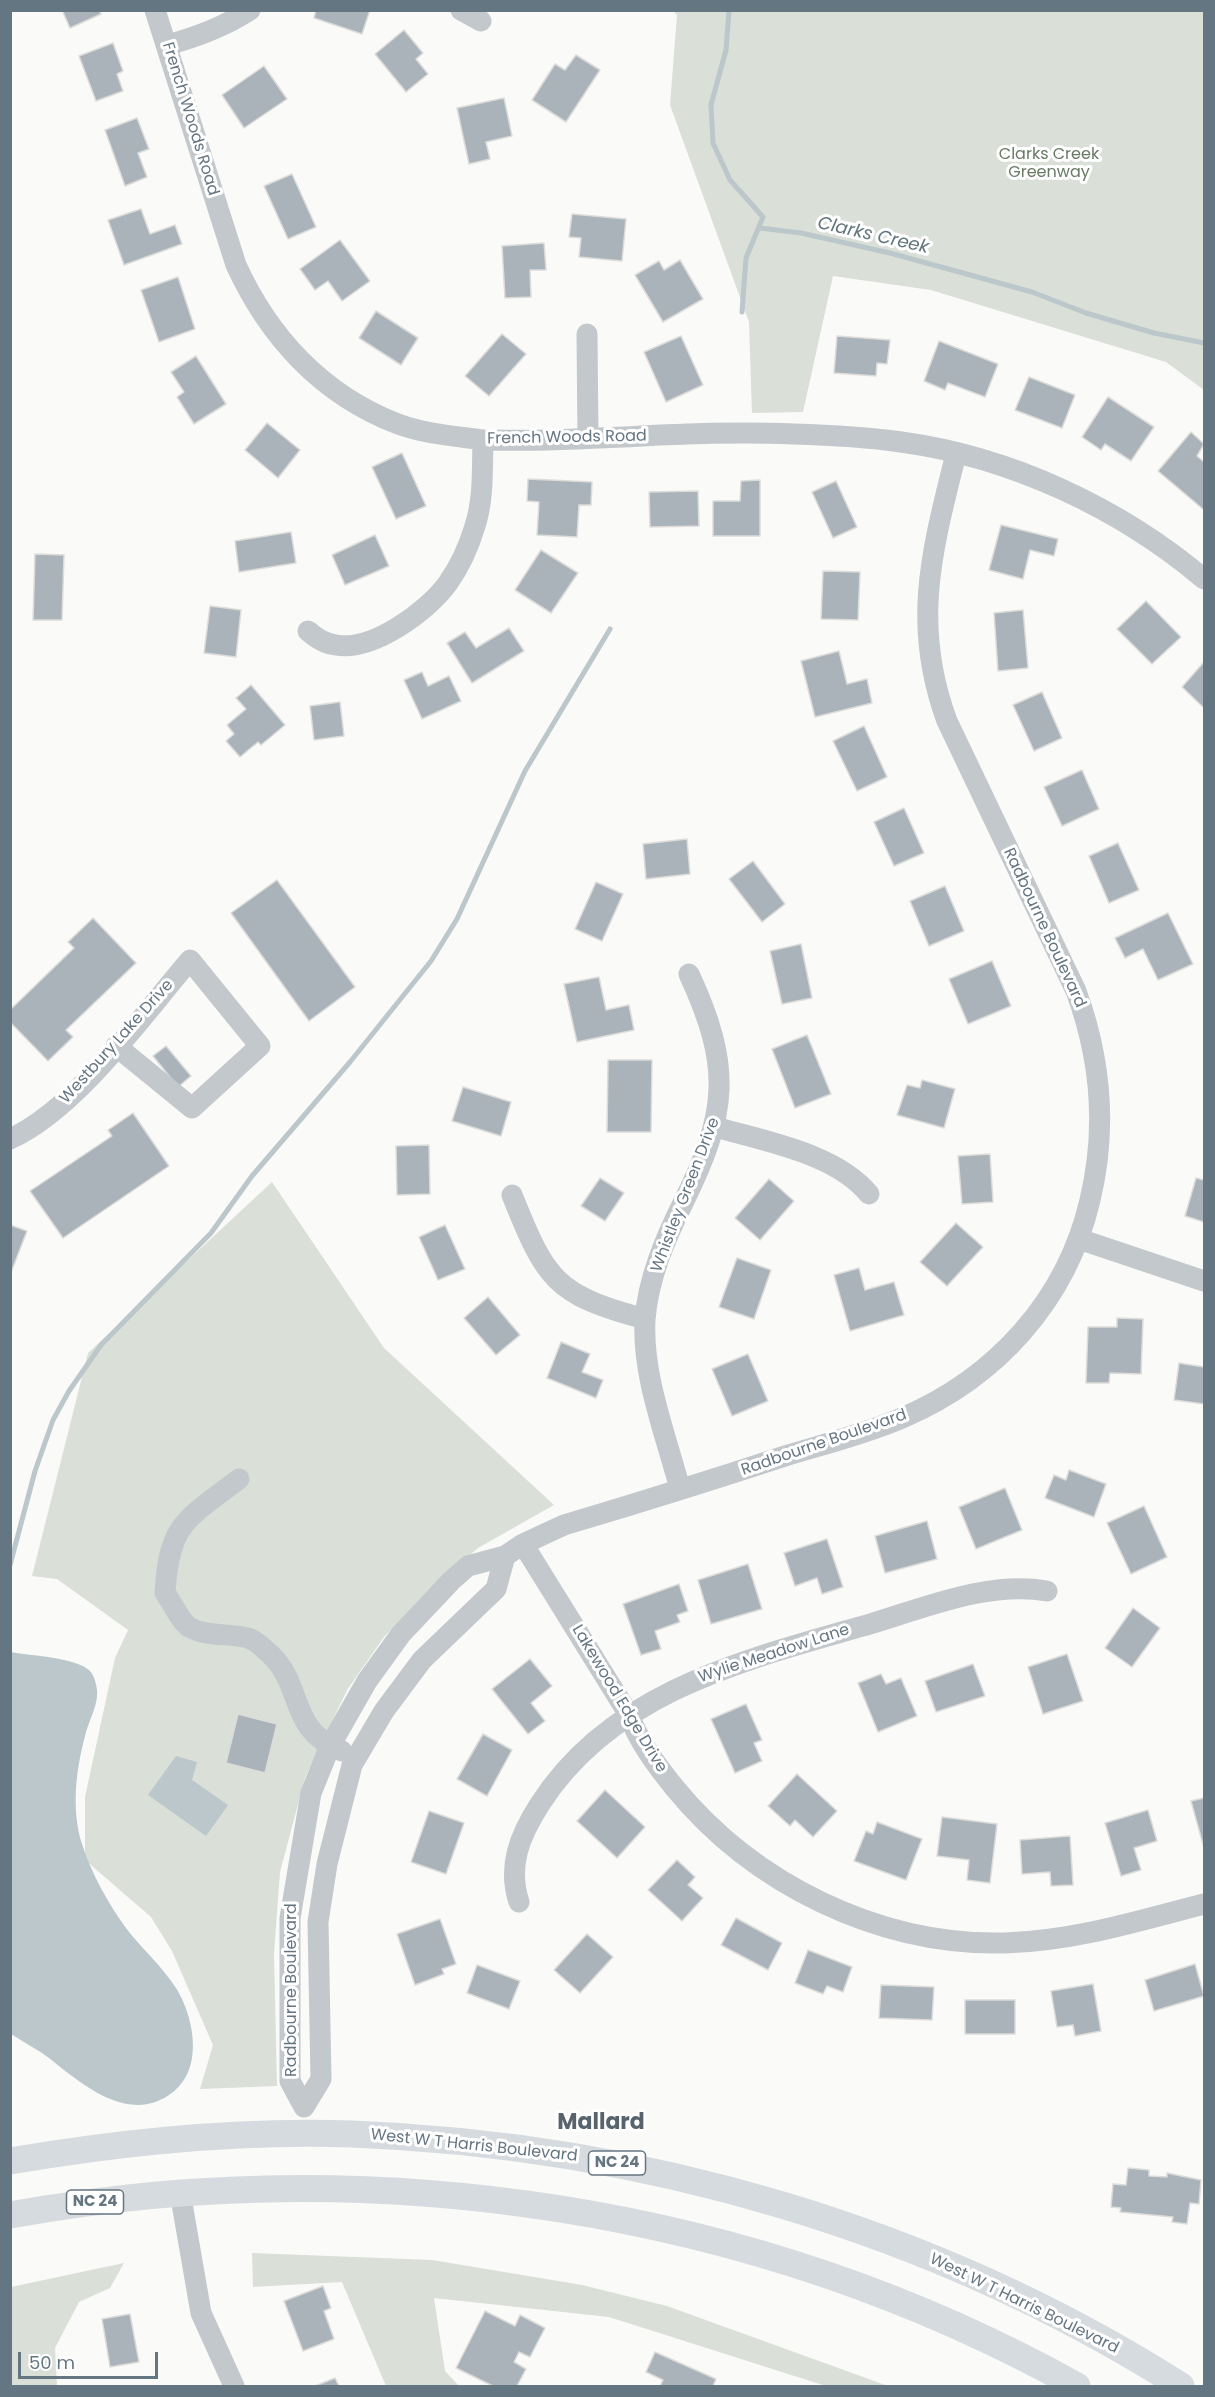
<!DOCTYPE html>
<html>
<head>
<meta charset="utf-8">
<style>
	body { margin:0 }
	#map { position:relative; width:1215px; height:2397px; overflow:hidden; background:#fafaf8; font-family:Poppins,sans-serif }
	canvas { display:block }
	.frame { position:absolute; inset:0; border:12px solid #657683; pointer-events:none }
	.scale { position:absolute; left:18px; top:2352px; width:140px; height:27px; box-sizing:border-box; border:3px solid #657683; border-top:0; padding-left:8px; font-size:18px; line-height:21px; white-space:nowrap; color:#657683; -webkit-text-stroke:4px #fff; paint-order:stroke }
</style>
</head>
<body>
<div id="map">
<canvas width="1215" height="2397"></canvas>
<div class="frame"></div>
<div class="scale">50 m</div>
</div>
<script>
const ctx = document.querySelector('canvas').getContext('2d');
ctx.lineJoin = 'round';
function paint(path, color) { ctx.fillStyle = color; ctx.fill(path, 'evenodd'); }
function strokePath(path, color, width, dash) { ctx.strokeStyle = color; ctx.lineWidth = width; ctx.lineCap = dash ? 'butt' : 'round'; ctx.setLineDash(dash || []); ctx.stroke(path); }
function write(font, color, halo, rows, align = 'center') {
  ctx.font = font + ' Poppins,sans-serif'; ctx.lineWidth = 6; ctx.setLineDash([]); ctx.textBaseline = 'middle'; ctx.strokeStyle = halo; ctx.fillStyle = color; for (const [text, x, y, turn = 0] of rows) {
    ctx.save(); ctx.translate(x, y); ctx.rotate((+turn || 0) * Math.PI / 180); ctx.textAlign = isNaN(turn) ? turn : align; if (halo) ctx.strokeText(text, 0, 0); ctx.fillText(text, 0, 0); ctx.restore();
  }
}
const green = new Path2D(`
	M673,11H1204V390L1166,362L931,290L833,276L803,412L752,413L749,322L670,105L677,15Z
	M272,1182L384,1348L554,1505L478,1548L428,1590L384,1637L347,1690L305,1778L280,1872L274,1954L277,2086L200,2089L213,2045L172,1951L151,1917L85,1860V1797L115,1658L128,1630L57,1579L32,1576L88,1353Z
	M252,2253L432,2260L582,2285L667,2306L888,2386H826L609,2317L434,2298L445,2371L459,2386H386L342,2282L253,2287Z
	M124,2263L110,2288L79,2302L55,2348L57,2386H11V2287Z`);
const water = new Path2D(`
	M11,1652C30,1656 76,1657 90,1671C95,1676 98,1690 97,1696C96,1709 88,1723 85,1736C76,1770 71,1809 82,1844C91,1873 108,1903 126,1928C141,1948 162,1966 176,1988C194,2017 204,2068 173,2092C130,2126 83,2085 49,2058C37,2049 23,2042 11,2034Z
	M176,1756L197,1762L192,1780L228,1805L206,1836L148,1795Z`);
const stream = new Path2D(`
	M729,10L726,50L711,105L713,143L730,180L763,217L746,258L742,312
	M760,228L801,233L890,253L1032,292L1086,313L1154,333L1204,343
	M10,1565L35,1471L53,1420L69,1391L101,1345L211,1233L252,1176L350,1062L431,961L457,919L525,771L610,629`);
const building = new Path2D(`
	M62,10H99L101,14L70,28Z
	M316,10H370L362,34L314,18Z
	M404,30L423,53L416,59L428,74L406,92L375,54Z
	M113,43L123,71L117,74L123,91L96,101L79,56Z
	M576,55L600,70L566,122L532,100L555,64L565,70Z
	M264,66L287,99L244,128L222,95Z
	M504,98L512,136L486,142L490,159L469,164L457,108Z
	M137,118L149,149L138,153L147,177L125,186L105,130Z
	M292,174L316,227L288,239L264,186Z
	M141,209L150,234L175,225L182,244L124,265L108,220Z
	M572,214L626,219L622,261L579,257L581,238L569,237Z
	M340,240L370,281L342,301L328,281L315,290L300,269Z
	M544,243L546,270H530L531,297L505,298L502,246Z
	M680,260L703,299L663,322L635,275L659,261L664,270Z
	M178,277L195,329L159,342L141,290Z
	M376,311L418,338L401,365L359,338Z
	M502,334L526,354L489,396L465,376Z
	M681,336L703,385L666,402L644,352Z
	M837,336L890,340L887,364L877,363L876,376L834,373Z
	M939,341L998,364L985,397L948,383L945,390L924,381Z
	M196,356L226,404L194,424L177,397L184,392L171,372Z
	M1029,377L1075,395L1062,428L1015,410Z
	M1108,397L1154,427L1131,461L1105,444L1101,450L1082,437Z
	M267,423L300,450L278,478L245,450Z
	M1191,432L1204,444L1197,456L1204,462V510L1158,471Z
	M402,453L426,506L396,519L372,467Z
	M528,479L592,482L591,505H579L577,537L537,535L539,502L527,501Z
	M760,480V536H713V501H740L741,481Z
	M836,481L857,527L833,538L812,492Z
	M698,491L699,526L650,527L649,492Z
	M1001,525L1058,539L1054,556L1030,550L1023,579L989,570Z
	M291,532L296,563L239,572L235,541Z
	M375,535L389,566L345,585L332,555Z
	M541,550L578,573L551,613L515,590Z
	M35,554L64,555L62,620H33Z
	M823,571L860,572L858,620L821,619Z
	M1146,601L1181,637L1152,664L1117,629Z
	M210,606L241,610L236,657L204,653Z
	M1023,610L1028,668L998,671L994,613Z
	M509,628L524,651L472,683L447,643L465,632L476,648Z
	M839,651L847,684L867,679L872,703L815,717L801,661Z
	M1204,662V708L1182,687Z
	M422,672L428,686L449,676L461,701L422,719L404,680Z
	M251,685L285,725L261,745L258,742L240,757L226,741L234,734L227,725L246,709L236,698Z
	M1042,692L1062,738L1034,751L1013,705Z
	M340,702L344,736L314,740L310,706Z
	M864,726L887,777L857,791L833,741Z
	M1082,770L1099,809L1062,826L1044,787Z
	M904,808L924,853L894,866L874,822Z
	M687,839L690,874L646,879L643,844Z
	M1118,843L1139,890L1109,903L1089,856Z
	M753,861L785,904L762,922L729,879Z
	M277,880L355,987L309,1021L231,913Z
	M596,882L623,894L602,941L575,929Z
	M945,886L964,931L929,946L910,901Z
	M1168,913L1193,964L1158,980L1143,949L1125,958L1115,938Z
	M93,918L136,963L66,1030L73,1037L48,1061L10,1022V1010L74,948L68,942Z
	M801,944L812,998L782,1004L770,951Z
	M992,961L1011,1006L968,1024L949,979Z
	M599,977L606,1010L629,1005L634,1030L577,1042L564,984Z
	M807,1035L831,1094L795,1108L772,1049Z
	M166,1046L191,1076L178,1087L153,1056Z
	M608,1060H652L651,1132H607Z
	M922,1080L955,1089L944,1128L897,1115L907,1085L920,1088Z
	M463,1087L511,1102L501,1136L452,1121Z
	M133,1113L169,1166L63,1238L30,1191L112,1136L108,1130Z
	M429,1145L430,1194L397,1195L396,1146Z
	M990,1154L993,1202L962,1204L958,1156Z
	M600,1178L624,1193L605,1221L581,1206Z
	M1196,1178L1204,1180V1222L1185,1216Z
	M769,1179L794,1201L760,1240L735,1218Z
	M956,1223L983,1247L947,1286L920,1262Z
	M10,1225L27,1231L10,1275Z
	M445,1225L465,1269L438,1280L419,1237Z
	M737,1258L771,1270L754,1319L719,1307Z
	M859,1268L865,1290L894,1282L904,1315L850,1331L834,1275Z
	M488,1297L520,1335L496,1355L464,1318Z
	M1117,1318L1143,1319L1141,1374L1110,1373L1109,1383H1086L1088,1327H1117Z
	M561,1342L590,1354L582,1372L603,1380L596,1398L547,1378Z
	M748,1354L768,1401L732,1416L712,1369Z
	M1179,1363L1204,1367V1404L1174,1400Z
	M1069,1470L1106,1484L1094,1517L1045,1498L1054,1475L1066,1480Z
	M1005,1488L1022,1530L976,1549L959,1507Z
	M1144,1506L1167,1557L1131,1574L1107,1523Z
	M927,1521L937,1559L885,1573L875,1536Z
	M827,1539L843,1587L822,1594L817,1578L795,1586L784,1553Z
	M748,1564L762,1609L711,1624L698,1580Z
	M679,1584L688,1611L677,1615L680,1622L655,1631L661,1649L641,1655L623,1604Z
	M1133,1608L1160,1628L1132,1667L1105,1648Z
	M1067,1654L1083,1701L1043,1714L1028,1667Z
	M530,1659L552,1686L531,1703L545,1721L528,1734L492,1689Z
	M973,1664L985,1696L936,1712L925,1681Z
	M881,1674L886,1684L901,1678L917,1716L878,1732L858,1683Z
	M746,1704L762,1740L754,1743L762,1761L735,1773L711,1719Z
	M238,1714L277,1724L265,1773L226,1763Z
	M483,1734L512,1750L487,1796L457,1779Z
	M797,1774L837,1811L813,1837L795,1820L790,1826L768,1806Z
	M605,1790L645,1827L617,1858L577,1821Z
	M1204,1798V1848L1191,1801Z
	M1148,1810L1157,1841L1134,1848L1141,1870L1121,1876L1105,1823Z
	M429,1811L464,1823L446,1874L411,1862Z
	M942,1817L997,1824L990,1883L967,1880L969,1860L937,1856Z
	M877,1822L922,1839L906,1880L854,1861L866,1831L873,1834Z
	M1070,1836L1073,1885L1051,1886L1050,1872L1022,1874L1020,1840Z
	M677,1860L695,1877L688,1885L703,1898L682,1921L648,1890Z
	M736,1918L782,1943L768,1970L721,1945Z
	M440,1919L456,1964L442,1969L444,1974L415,1985L397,1934Z
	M587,1934L613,1957L580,1993L554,1970Z
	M808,1950L852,1967L843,1992L827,1986L823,1994L795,1983Z
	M1195,1964L1204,1996L1154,2011L1145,1980Z
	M477,1965L520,1981L509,2009L467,1993Z
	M1093,1984L1101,2031L1075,2036L1073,2025L1057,2027L1051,1991Z
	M881,1985L934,1987L932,2020L879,2018Z
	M965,2000H1015V2034H965Z
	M1128,2168L1149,2170V2176L1167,2177V2173L1201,2180L1199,2204L1190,2203L1187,2224L1172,2222L1173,2217L1120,2212L1121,2208L1111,2207L1113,2184L1126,2185Z
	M323,2286L331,2308L324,2311L334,2339L303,2351L284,2301Z
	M485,2311L515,2326L520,2315L545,2328L530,2357L519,2352L514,2362L526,2369L517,2386H493L456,2368Z
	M130,2314L139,2362L110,2367L102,2319Z
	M655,2352L716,2379L713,2386H660L663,2380L646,2372Z
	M335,2378L339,2386H315Z`);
const minor = new Path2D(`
	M155,10L236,265C269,337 322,395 398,424C425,434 455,436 483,440C586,443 690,429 793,434C829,435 866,437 901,442C1011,457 1120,508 1204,579
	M461,10L481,21
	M167,45C197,37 224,27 250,10
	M587,334L588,438
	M308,631C316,638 325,644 336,645C372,652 428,611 448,583C460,566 469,546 475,526C484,498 482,468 483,440
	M716,1127C766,1142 835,1153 869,1194
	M10,1139C76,1109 142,1016 190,960L260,1046L192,1108L116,1046
	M512,1195C546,1280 555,1295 645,1319
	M1079,1239L1204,1281
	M239,1479C187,1519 169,1522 165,1593C172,1602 180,1621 189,1627C206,1637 230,1633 248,1638C256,1640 264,1649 270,1654C305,1687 287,1729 342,1751
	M680,1489C666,1435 642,1376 645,1320C648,1279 665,1239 683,1203C728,1112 732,1067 689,974
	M523,1544L629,1715C639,1742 656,1765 674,1787C753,1884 879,1946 1005,1943C1074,1941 1138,1921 1204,1904
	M505,1556L496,1589L422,1660L384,1711L352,1765L327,1864L318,1922L321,2079L304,2107L290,2081V1918L311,1793L330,1746L367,1681L401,1634L451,1581L468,1566L505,1556L523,1544L564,1525C638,1503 712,1480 785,1456C824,1444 865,1434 902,1418C996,1378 1067,1300 1090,1200C1107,1129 1101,1059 1076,991L947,721C911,624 932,550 956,454
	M519,1902C507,1866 520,1835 540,1804C613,1690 748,1659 870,1624C927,1607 988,1581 1047,1591
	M180,2192L201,2313L234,2386`);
const major = new Path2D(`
	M10,2161C122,2142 238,2130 352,2134C643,2145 934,2229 1181,2386
	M10,2215C372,2149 755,2207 1077,2386`);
const shields = [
	[617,2163,57],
	[95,2202,57]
];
const shieldNames = [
	["NC 24",617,2163],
	["NC 24",95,2202]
];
const streetNames = [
	["French Woods Road",190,119,73],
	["French Woods Road",567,438,-1],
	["Radbourne Boulevard",1044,928,65],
	["Westbury Lake Drive",117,1042,-48],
	["Whistley Green Drive",686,1195,-69],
	["Radbourne Boulevard",824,1443,-19],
	["Wylie Meadow Lane",774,1654,-18],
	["Lakewood Edge Drive",619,1699,59],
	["Radbourne Boulevard",292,1990,-90],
	["West W T Harris Boulevard",474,2146,6],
	["West W T Harris Boulevard",1024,2304,26]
];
const parkNames = [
	["Clarks Creek",1049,155],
	["Greenway",1049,173]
];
const waterNames = [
	["Clarks Creek",873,236,13]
];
const districtNames = [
	["Mallard",601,2123]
];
paint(green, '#dadfd7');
paint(water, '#bbc7cb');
strokePath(stream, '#bbc7cb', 5);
paint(building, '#aab3b9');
strokePath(building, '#dcdcda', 1.5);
strokePath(minor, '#c3c8cc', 21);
strokePath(major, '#d6dbdf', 27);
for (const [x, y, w] of shields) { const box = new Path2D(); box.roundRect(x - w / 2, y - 12, w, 24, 4.5); ctx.fillStyle = '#fff'; ctx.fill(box); strokePath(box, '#657683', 1.5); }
write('bold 15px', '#657683', null, shieldNames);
write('16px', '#657683', '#fff', streetNames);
write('16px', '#687a64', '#fff', parkNames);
write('italic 18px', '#60757c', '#fff', waterNames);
write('bold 22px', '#57646e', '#fff', districtNames);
</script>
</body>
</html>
